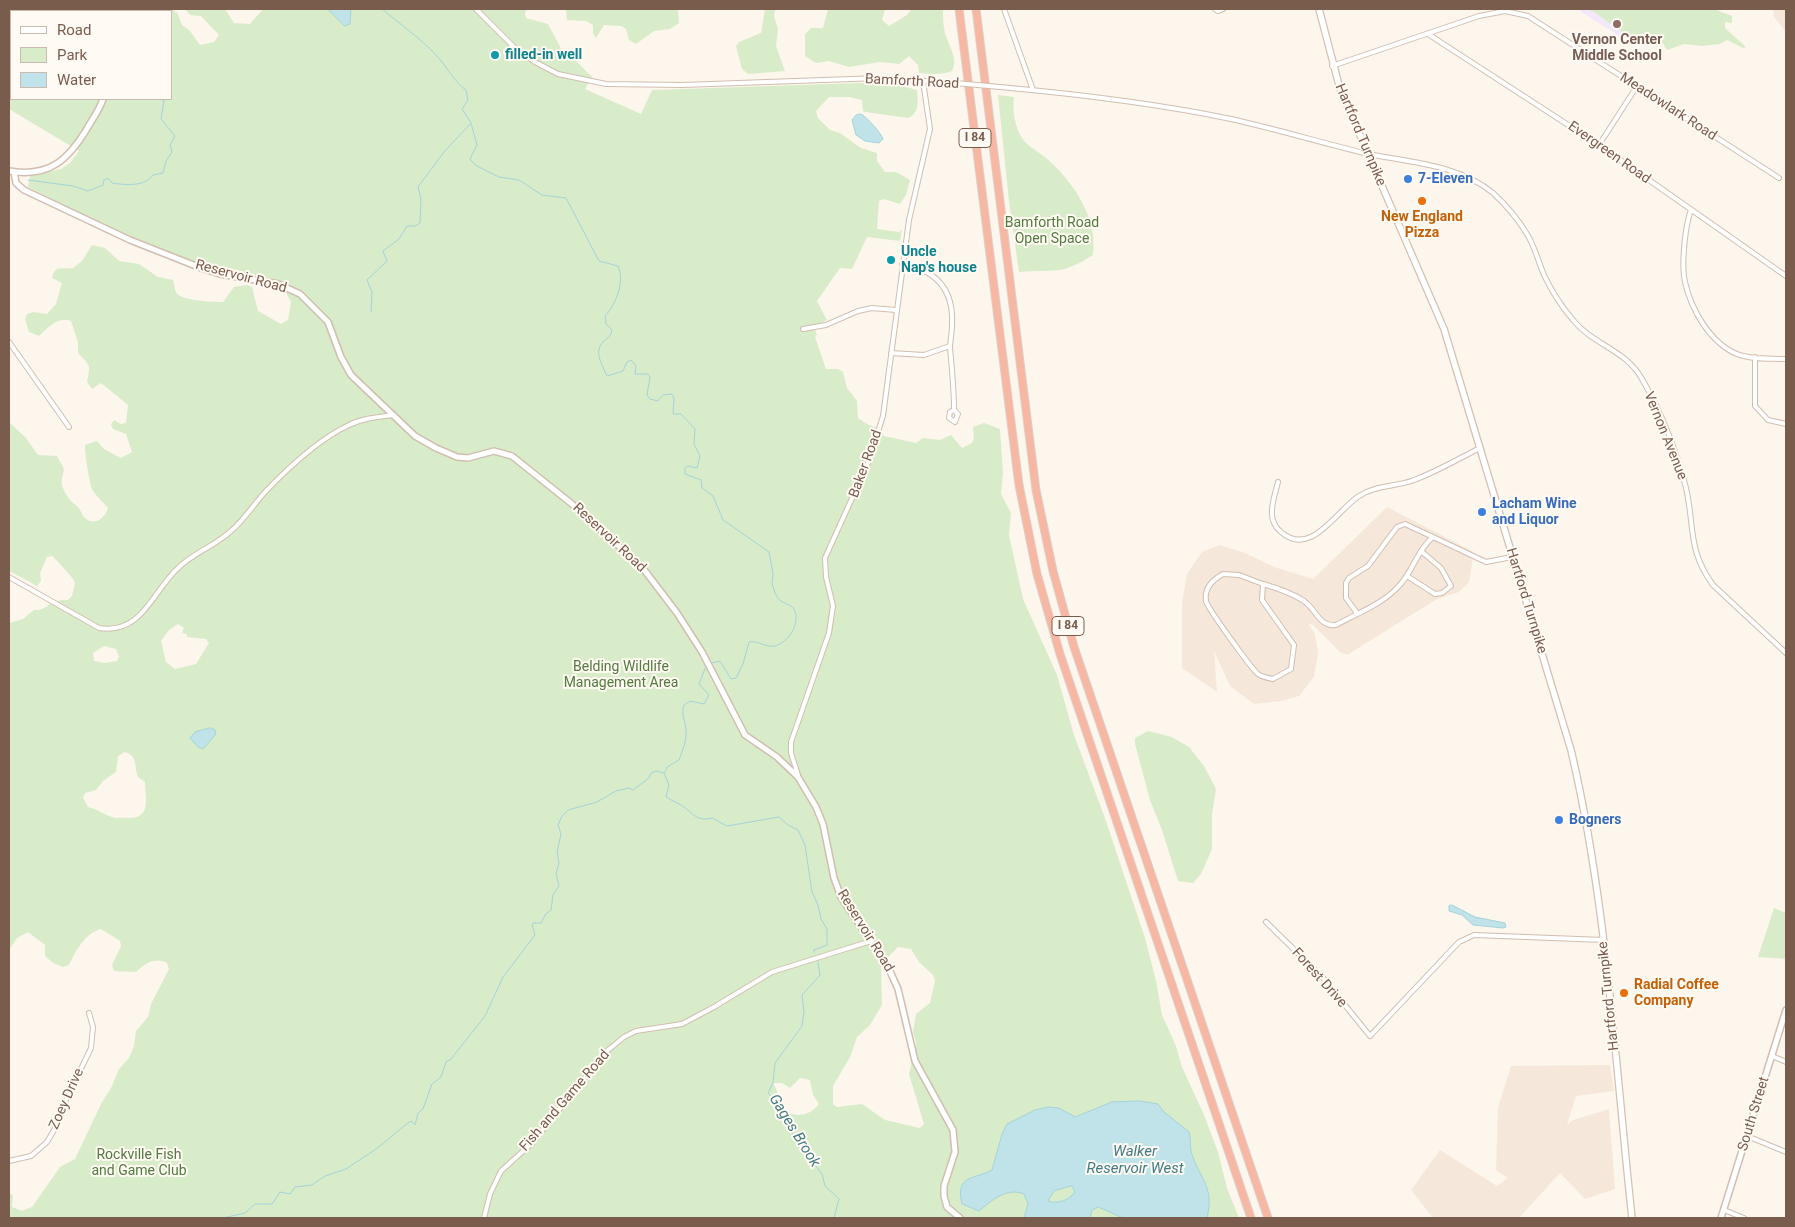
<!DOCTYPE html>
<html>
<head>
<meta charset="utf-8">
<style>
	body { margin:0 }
	#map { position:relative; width:1795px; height:1227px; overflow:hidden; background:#fdf6ec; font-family:Roboto,sans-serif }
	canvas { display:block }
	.frame { position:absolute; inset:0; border:10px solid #7a5c4d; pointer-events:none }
	.legend { position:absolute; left:10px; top:10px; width:162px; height:90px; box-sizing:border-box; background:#fffaf3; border:1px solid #cabbb1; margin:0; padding:6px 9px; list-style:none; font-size:15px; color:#7a5c4d }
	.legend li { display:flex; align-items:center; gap:10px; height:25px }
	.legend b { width:25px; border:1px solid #cabbb1 }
</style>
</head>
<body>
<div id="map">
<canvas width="1795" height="1227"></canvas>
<div class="frame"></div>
<ul class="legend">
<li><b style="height:6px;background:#fff"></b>Road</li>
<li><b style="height:14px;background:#d8ecc9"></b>Park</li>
<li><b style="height:14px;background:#bfe3e8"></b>Water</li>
</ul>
</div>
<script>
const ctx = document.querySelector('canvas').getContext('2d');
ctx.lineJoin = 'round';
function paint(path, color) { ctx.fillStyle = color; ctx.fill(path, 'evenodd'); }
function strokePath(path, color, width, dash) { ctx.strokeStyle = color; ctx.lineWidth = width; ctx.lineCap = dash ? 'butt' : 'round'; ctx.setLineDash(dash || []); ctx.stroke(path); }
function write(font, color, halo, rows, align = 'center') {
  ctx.font = font + ' Roboto,sans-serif'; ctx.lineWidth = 4; ctx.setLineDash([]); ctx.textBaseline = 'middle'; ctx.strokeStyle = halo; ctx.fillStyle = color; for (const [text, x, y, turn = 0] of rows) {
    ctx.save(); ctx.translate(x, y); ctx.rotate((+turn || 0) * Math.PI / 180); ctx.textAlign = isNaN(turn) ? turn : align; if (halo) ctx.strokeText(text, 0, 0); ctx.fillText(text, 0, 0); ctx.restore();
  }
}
const residential = new Path2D(`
	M1773,9H1786V32L1774,17Z
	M1387,507L1474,552L1469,582L1459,592L1437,599L1347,655L1340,652L1313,625L1308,623L1315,634L1318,654L1314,677L1299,696L1282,701L1254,704L1230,686L1214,651L1217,692L1182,668V602L1187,574L1202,552L1219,545L1245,553L1274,567L1313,579Z
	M1610,1065L1614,1091L1576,1096L1567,1125L1573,1120L1609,1109L1615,1189L1585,1199L1560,1173L1519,1218H1433L1411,1190L1440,1150L1497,1186L1508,1178L1496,1170L1498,1108L1511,1066Z`);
const education = new Path2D(`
	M1577,9H1641L1625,40Z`);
const green = new Path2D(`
	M9,9H174L175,13L177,12L182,25L190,31L200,45L214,42L219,35L201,16L190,15L185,9H225L234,23L250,24L263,9H527L525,13L526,18L548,24L564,54L576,61L592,77L585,89L641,114L652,90L859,83L898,85L917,90C918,101 920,113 908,118L866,112L863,111L862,100L849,97H829L816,111L818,118L830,130L840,133L861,148L877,153V161L885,172H896L910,180L906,195L900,204L884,199L879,201L877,229L899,232L902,229L900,241L867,237L852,269L840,268L817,301L827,320L814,327L817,335L815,337L826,369H838L843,372L847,388L857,401L858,418L867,424L880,429L884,436L916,443L923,438L940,440L951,435L962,448L972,443L974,438L973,427L984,423L1000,429L1003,472L1001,494L1011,513L1009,535L1023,599L1057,675L1074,735L1106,821L1145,938L1156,981L1162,1015L1176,1046L1182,1067L1204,1115L1218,1152L1227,1188L1239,1218H9V1193L13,1195L12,1207L22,1211L32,1207L60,1167L75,1159L102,1102L111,1088L119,1069L129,1058L134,1046L136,1031L148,1017L151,1004L169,969L167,963C155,957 145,963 136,972L114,971L112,965L121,946L120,941L101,929C86,932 75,952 69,965L63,967L53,963L45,956V945L28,932L17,938L9,950V623L23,619L34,610C48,611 48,599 68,600L72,596L75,582C74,579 55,558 52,556L47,557L40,573L41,581L37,586L9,571V422L26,438L38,455L57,456L64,469C63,476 60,481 63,488C66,496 71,502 78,507C81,510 81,514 84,517C93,527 105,519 108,508C103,502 95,495 92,489C90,485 84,449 85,445L97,441L104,449L121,458L132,452L126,434L113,429L111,424L114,420L121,424L126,423L128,405L101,383L92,389L87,382C91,363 90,366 78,353V342L71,321C58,316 48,328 39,336L29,332L25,319L27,314L34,312L47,314L56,304L61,286L62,283L52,278C55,264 63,270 73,268L82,261L92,245L105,248L119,261L139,264L158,277L173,280C175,284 174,289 176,292C179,301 214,302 223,302L234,287L247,285L252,287L258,311L281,324L288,320L291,302L279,281L203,265L116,231L28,187L30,176L61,169L70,163L79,151L9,109ZM11,11H171V99H11ZM178,624L184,628L182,633L187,634V637L206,639L209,643L196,664L175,669L166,662L161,641L169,630ZM104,646L116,649L119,657L117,661L104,663L94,661L93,653ZM125,752C138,756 134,767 138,777L145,782C145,798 152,819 128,818C122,817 118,819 112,817C103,814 97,809 88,807L83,798L85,793L96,790L103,781L116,772L118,756ZM898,947L911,949L919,962L933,975L935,981L930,1003L916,1014L913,1032L916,1043L909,1074L924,1124L920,1128L885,1120L862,1104L837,1107L833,1104V1086L850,1057L857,1037L870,1025L882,1005L881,964ZM800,1078L810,1080L813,1095L819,1104C808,1118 789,1120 781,1102C778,1096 777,1089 773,1083H782L790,1088Z
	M566,9H678L679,23L670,29L654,31L636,44L629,40L626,29L621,26L604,25L596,38L593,34V25L586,21L567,20Z
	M765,9H775L774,16L778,29L776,46L785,71L748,74L742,69L736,46L739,42L761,33Z
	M828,9H885L882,20L889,26L907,15L912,9H943C943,17 943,25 945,33C948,45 959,59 952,71C942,75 930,74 919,73L918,65L909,56L899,64L880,62L849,67L829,61L816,63L805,56V34L811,28H823Z
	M1586,9H1714L1732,16V23L1725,22V28L1746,47L1743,48L1727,40L1720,44L1702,46L1684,44L1667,50L1662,42L1650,35H1626L1594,12Z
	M998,95L1014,97C1012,109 1015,128 1022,138C1028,147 1038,151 1046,158C1073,181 1098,218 1093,255C1060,276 1056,269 1019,272L1009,201Z
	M1148,731L1172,737L1189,747L1204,766L1216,789L1212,814V849L1201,874L1193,883L1178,881L1162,830L1150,800L1135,744V738Z
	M1774,908L1786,913V959L1758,957Z`);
const water = new Path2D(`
	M328,9H351L350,24L345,26Z
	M861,114C866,116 882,134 883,139L879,143L865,141L856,135L852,120L856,115Z
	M211,728L215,730L216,734L203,749L198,747L190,738L195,732Z
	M1452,905L1475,917L1505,923L1506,927L1503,928L1473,925L1462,915L1449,911V906Z
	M1140,1101L1158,1104L1163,1111L1189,1132C1191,1138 1190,1145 1191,1151C1199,1179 1215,1186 1207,1218H1123L1098,1207L1092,1210L1090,1218H1024L1028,1204L1024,1194C1007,1187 992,1200 979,1211L962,1204C955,1174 974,1180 992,1170L1002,1134L1007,1124L1035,1110L1048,1107L1059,1108L1075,1117L1112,1102ZM1072,1186L1075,1192C1068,1201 1058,1204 1048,1201L1054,1191Z`);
const stream = new Path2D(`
	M382,9C400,24 420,38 436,55C445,64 456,84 466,90L468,100L462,109L471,123L477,145L470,159L475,165L499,177L519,180L542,195L566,198L599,261L618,266C625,281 616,305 605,316L606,324L612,330C611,336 608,338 603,342C593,352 603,366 607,376L623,371L627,362L631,360L636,366L635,374H648L650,377L647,395L650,399L658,401L663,395L672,394L674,398L673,414H681L695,429L694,444L700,456L697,468L688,466L685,468V474L701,480L702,488L713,496L723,520L769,552L773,574L772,584C774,589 775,595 778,598C782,604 790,603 794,609C801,623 789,642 775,646C766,648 758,640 749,642L743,664L736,678L731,679L720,661L711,663
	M161,11L163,9
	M28,180L73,186L88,191L103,185L104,180L108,178L112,183C125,185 145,187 153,175L163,173L166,161L172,152L170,145L175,136L161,119L164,101L161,99
	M371,312L372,292L367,280L387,261L383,251L399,239L407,226H415L420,223L421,199L418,187L444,152L470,124
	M665,772L667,767L679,760C683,749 687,740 686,729C685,720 681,714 684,705L690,701L704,704L709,695L699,684L706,666
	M664,773L669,785L666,797C672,801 679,803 684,807C693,814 698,822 712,818L727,826L779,817L788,825L798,830L805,845L812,892L818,905L821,919L827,929V945L814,950V952
	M818,962L820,975L802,995L804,1012L802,1026L775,1063L773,1083L768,1093L775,1100L778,1110L801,1147L822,1174L825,1186L839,1199L834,1218
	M223,1218L245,1213L255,1204H272L280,1192L290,1194L295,1187L312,1185L325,1176L346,1169L376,1149L408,1123L411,1121L415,1125L418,1113L423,1109L432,1084L441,1077L446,1062L451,1059L485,1016L503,977L535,935L532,925L533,923H541L545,915L551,910L553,895L559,886L556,874L559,863L557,852L561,834L558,825L562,816L568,810L597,802L616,791L629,788L633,790L649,778L651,773L656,771L664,773`);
const minor = new Path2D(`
	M476,9L517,50L535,62L558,74L606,84L682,85L880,78L955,83
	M1004,9L1033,90
	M1215,9L1218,11L1223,9
	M1428,34L1599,145L1786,276
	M1332,66L1479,16L1505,11L1528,16L1779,178
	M1000,87C1077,94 1155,103 1231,119C1276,129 1319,142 1364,153C1405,162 1459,164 1493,193C1506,205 1518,219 1527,234C1535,247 1538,261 1544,275C1551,290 1562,307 1573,320C1593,345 1625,349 1642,379C1661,411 1677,452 1686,488C1695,527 1687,549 1713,585L1786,653
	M1599,145L1637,86
	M1691,210C1685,226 1681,265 1685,282C1691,309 1710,343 1737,354C1752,360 1771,358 1786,359
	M902,264C936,270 954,289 952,325C952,333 950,341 950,348C952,369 954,389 954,410L950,412L949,418L955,422L958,414L954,410
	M803,329L826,325L858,311L872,308L896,310
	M9,342L69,427
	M891,353L924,355L950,346
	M1755,357V406L1768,420L1786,424
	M1278,482C1274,499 1265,519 1281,532C1311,558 1336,511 1359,496C1375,485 1396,487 1414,480C1436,472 1458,459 1480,448
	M1223,574L1239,575L1263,584L1262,600L1294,645L1291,669L1273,679C1268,678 1262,677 1258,674C1251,668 1208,609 1206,601C1204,588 1212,580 1223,574Z
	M1407,576L1435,594L1442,593L1451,586L1441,568L1421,551
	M9,577L99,628C142,635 152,592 178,568C193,553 215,546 231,531C244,520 254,504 266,491C289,467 319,439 349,425C363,418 379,417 394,415
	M1263,584C1277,588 1292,593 1304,601C1316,609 1319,627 1336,625C1356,614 1382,604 1397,588C1412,574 1417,550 1433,537L1486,562L1512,557
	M1357,613L1346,598V583L1349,578L1368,566L1397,527L1405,524L1433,537
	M798,775L791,753V742L829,633L833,606L826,577L825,558L868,463L883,416L909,220L930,129L923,81
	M1266,922L1323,978L1370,1036L1459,942L1474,935L1604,940
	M1772,1056L1786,1062
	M1747,1136L1786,1152
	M9,1161L31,1156L47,1142L57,1125L66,1100L91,1048L93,1027L89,1013
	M1724,1210L1744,1218
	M484,1218L490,1194L501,1171L531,1144L607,1051L624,1037L636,1031L682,1024L714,1007L772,972L871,941`);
const tertiary = new Path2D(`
	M140,11L143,9
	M9,171C50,178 69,159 88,127C93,118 100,109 103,99
	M14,172L16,183L24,190L130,240L201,268L220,274L278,284L300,294L328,322L341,357L351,375L415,436L436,448L457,457L468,458L494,451L512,456L572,504L642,567L677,613L702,652L745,735L777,757L798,777L816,807L823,824L834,878L841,897L889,969L898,989L915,1061L953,1130L955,1152L944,1186V1196L947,1207L960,1218
	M1721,1218L1786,1010`);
const secondary = new Path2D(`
	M1319,9L1340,89L1444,329L1571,750C1607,903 1615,1062 1632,1218`);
const motorway = new Path2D(`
	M959,9L1019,485L1037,574L1060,654L1251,1218
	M976,9L1036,490L1053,571L1074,647L1268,1218`);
const minorBridge = new Path2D(`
	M955,83L1000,87`);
const markers = [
	[1617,24,5,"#8d6e63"],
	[495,55,5,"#0f9aa8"],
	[1408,179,5,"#3f7fe0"],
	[1422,201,5,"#e8710a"],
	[891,260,5,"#0f9aa8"],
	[1482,512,5,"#3f7fe0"],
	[1559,820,5,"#3f7fe0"],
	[1624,993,5,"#e8710a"]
];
const shields = [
	[975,138,32],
	[1068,626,32]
];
const shieldNames = [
	["I 84",975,138],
	["I 84",1068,626]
];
const educationNames = [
	["Vernon Center",1617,40],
	["Middle School",1617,56]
];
const cultureNames = [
	["filled-in well",505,55],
	["Uncle",901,252],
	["Nap's house",901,268]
];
const streetNames = [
	["Bamforth Road",912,82,3],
	["Meadowlark Road",1668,107,33],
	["Hartford Turnpike",1360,135,67],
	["Evergreen Road",1609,153,35],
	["Reservoir Road",241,277,15],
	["Vernon Avenue",1665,436,68],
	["Baker Road",866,464,-70],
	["Reservoir Road",609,538,43],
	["Hartford Turnpike",1526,601,73],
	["Reservoir Road",865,931,58],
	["Forest Drive",1319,978,48],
	["Hartford Turnpike",1609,996,-96],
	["Zoey Drive",67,1099,-66],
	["Fish and Game Road",565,1101,-49],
	["South Street",1754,1114,-73]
];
const shopNames = [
	["7-Eleven",1418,179],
	["Lacham Wine",1492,504],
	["and Liquor",1492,520],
	["Bogners",1569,820]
];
const foodNames = [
	["New England",1422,217],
	["Pizza",1422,233],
	["Radial Coffee",1634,985,"left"],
	["Company",1634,1001,"left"]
];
const parkNames = [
	["Bamforth Road",1052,223],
	["Open Space",1052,239],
	["Belding Wildlife",621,667],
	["Management Area",621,683],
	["Rockville Fish",139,1155],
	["and Game Club",139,1171]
];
const waterNames = [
	["Gages Brook",794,1131,58],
	["Walker",1135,1152],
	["Reservoir West",1135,1169]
];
paint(residential, '#f5e8da');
paint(education, '#f3e8fa');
paint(green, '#d8ecc9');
paint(water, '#bfe3e8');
strokePath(water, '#a5d3da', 1);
strokePath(stream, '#a5d3da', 1);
strokePath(minor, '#d1beb0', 6);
strokePath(tertiary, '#d1beb0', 8);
strokePath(secondary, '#d6c0b0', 8);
strokePath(motorway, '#dad1cd', 9);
strokePath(minor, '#fff', 4);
strokePath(tertiary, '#fff', 5);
strokePath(secondary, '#fff', 5.5);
strokePath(motorway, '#f7b7a3', 7);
strokePath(minorBridge, '#d1beb0', 6, []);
strokePath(minorBridge, '#fff', 4);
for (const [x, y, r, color] of markers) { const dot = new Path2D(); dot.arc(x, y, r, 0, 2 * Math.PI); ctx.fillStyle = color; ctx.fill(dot); strokePath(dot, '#fffaf3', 2); }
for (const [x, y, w] of shields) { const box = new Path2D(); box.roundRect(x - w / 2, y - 9.5, w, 19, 4); ctx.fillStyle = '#fffaf3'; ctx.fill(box); strokePath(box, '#7a5c4d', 1); }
write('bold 12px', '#7a5c4d', null, shieldNames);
write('bold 14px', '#785e54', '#fffaf3', educationNames);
write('bold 14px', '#0d838f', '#fffaf3', cultureNames, 'left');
write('14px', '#7a5c4d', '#fffaf3', streetNames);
write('bold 14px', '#366cbe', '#fffaf3', shopNames, 'left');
write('bold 14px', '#c56008', '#fffaf3', foodNames);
write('14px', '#537a41', '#fffaf3', parkNames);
write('italic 15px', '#437c86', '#fffaf3', waterNames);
</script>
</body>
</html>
